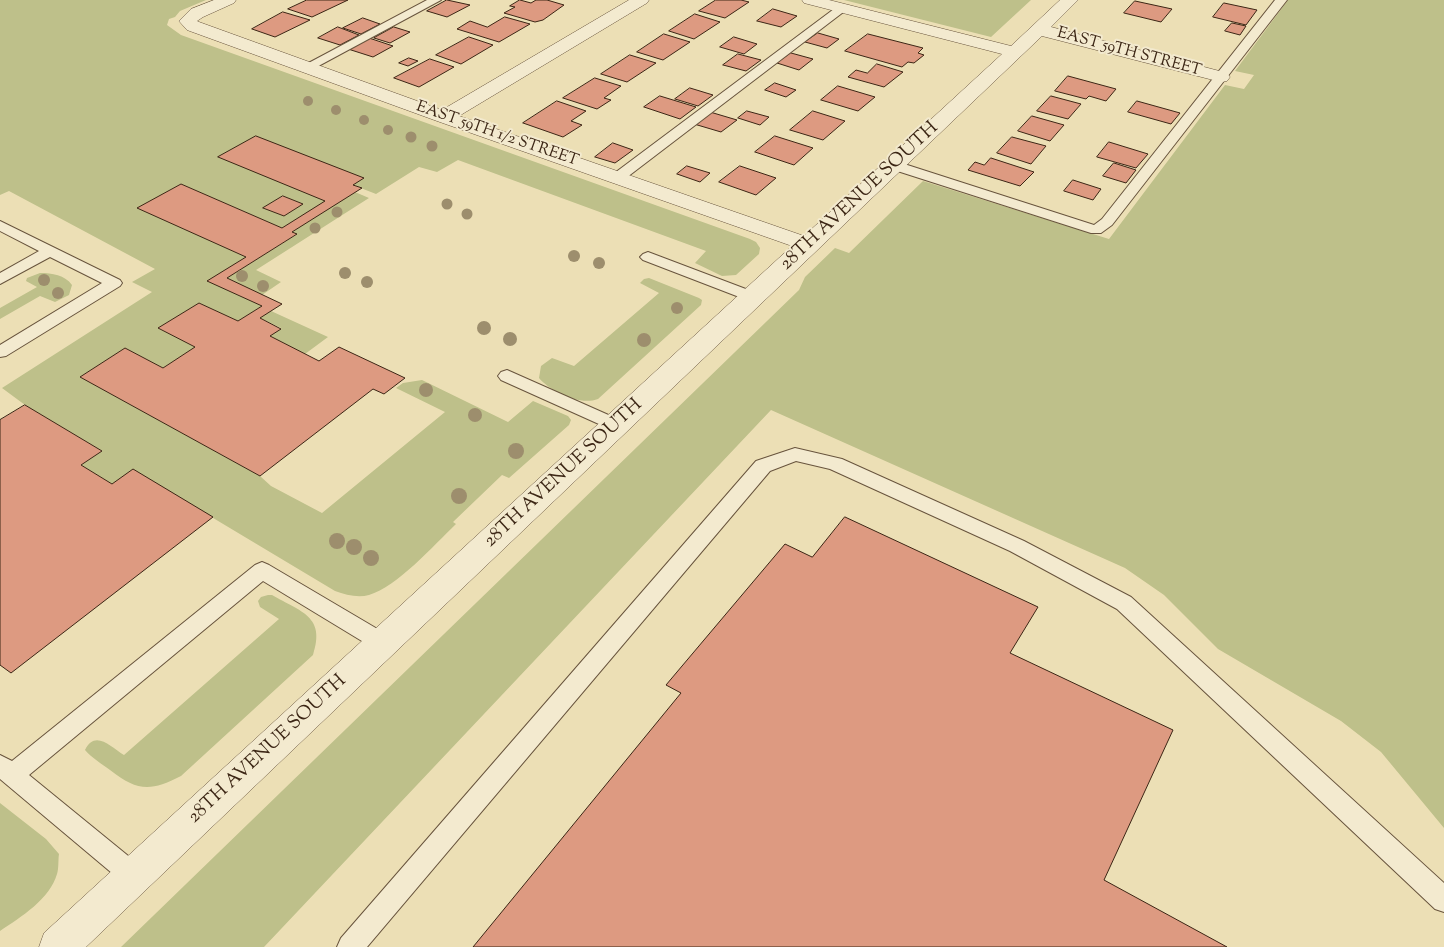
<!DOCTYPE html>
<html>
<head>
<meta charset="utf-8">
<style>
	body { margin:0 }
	canvas { display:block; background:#ecdfb5 }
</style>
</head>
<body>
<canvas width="1444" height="947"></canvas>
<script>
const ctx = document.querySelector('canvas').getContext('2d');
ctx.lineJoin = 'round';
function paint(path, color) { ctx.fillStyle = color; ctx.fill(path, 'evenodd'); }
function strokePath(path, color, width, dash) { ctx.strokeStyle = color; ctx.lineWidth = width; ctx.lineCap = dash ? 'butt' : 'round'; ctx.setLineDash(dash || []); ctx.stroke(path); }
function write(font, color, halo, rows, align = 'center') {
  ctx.font = font + ' "Sorts Mill Goudy",serif'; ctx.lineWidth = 4; ctx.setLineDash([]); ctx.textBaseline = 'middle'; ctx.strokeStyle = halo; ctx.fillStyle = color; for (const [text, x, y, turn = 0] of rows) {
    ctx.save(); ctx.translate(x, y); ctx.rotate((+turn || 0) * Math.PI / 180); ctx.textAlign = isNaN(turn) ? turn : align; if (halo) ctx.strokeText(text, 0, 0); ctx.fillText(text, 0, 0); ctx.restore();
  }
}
const green = new Path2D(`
	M0,0H206L180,11L175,17L169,19L167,25L181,35L750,239L756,242L760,248L759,254L736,275L722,276L695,263L706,251L458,160L437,172L419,167L376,194L353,185L282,228L181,184L138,208L246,257L208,281L262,306L238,321L199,303L158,328L195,347L163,368L125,348L80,377L260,476L271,486L322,513L445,412L396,388L403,383L422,380L508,422L533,401L568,416L571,420L569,425L509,478L502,475L453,522L456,524C434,545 397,587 369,595C358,598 346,595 335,591L133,470L112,484L81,465L102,451L25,405L2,388L152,292L132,282L155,269L9,191L0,195ZM283,196L303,204L284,216L264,208Z
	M844,0H1031L991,37Z
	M1288,0H1444V828L1381,752L1341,721L1218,649L1164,595L1125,568L771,410L264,947H121L799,290L805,277L835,248L849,253L923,181L1109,239L1225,85L1244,89L1254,75L1235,71Z
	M355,192L369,198L256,270L281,282L262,295L227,278L296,235L292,232Z
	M40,273C52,273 65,275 72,285L69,295L55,302L40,296L0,319V308L37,287L26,281L27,278Z
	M649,278L699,298L702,300L701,305L598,399C580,406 551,392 539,378L541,366L552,358L574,366L659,293L640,283L644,279Z
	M271,311L328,337L305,354L270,336L281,328L260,318Z
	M268,595H272C301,612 326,616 313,655L181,776C150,792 137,791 110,770C102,764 92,758 85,750C95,729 111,747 124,755L279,619L260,607L258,601L261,597Z
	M0,803L46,839L59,854C58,860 59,868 57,874C50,899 21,917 0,931Z`);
const building = new Path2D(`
	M307,0H348L312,17L288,9Z
	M447,0L470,5L447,17L427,11Z
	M520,0L531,3L536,0H547L564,5L543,20L535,22L504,13L515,7L510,6Z
	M716,0H741L749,2L725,18L699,11Z
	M1135,1L1172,9L1161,22L1124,13Z
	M1224,3L1257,10L1246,25L1213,17Z
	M773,9L797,16L781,27L757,21Z
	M283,12L310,20L275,37L252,29Z
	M695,14L720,22L694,39L669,31Z
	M505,17L530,24L499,42L457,29L470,21L487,27Z
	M363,18L380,24L361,34L343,28Z
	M1232,23L1246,26L1240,35L1225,31Z
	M338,27L359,35L340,45L318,38Z
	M394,27L410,32L390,43L374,38Z
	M818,33L839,39L827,48L805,42Z
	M664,34L690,42L663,60L637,52Z
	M868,34L923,48L918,53L924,55L914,63L908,62L902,67L845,51Z
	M469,37L493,45L461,64L436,55Z
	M734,37L757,44L744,54L720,47Z
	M369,38L393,46L373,57L348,49Z
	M791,53L813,59L799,70L777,63Z
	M738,54L761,60L746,71L723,65Z
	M630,55L656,63L627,82L601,74Z
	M409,58L418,61L408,66L399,63Z
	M430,59L454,67L419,87L394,78Z
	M877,64L903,72L884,87L848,77L856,70L867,73Z
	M1068,76L1116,89L1106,101L1089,96L1086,99L1055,91Z
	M595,78L621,86L604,98L611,100L597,109L563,98Z
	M775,83L796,90L786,97L765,90Z
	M838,86L875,97L858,111L821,100Z
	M690,88L713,95L698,106L675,99Z
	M660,96L696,107L680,119L644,107Z
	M1051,96L1081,104L1068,119L1037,111Z
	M557,101L586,111L571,121L582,125L563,137L523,123Z
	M1137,101L1180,113L1171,124L1128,112Z
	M747,111L769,117L760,125L738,118Z
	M813,111L845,121L823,140L790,130Z
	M710,112L737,120L721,132L694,124Z
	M1032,116L1064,125L1050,141L1018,131Z
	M256,136L364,178L353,185L362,188L292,232L297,234L227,278L282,304L260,318L281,329L270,336L319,361L339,347L405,378L384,394L373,389L260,476L80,377L125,348L163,368L195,347L158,328L199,303L238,321L262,306L207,281L246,257L137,208L181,184L282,228L325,201L218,157Z
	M775,136L813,148L794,165L755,152Z
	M1012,137L1046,146L1031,164L997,153Z
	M1109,142L1148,154L1136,168L1097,157Z
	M613,143L633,150L615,163L595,157Z
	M991,158L1034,172L1020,186L968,170L975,162L984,165Z
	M1114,163L1136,170L1126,183L1103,176Z
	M687,166L710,173L700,182L677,174Z
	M740,166L776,178L756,195L719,182Z
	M1073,180L1101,189L1093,200L1064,191Z
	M283,196L303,204L284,216L263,208Z
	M25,405L102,451L81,465L112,484L133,469L213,517L11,673L0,665V420Z
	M845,517L1038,607L1010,653L1173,730L1104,880L1227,947H473L681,693L666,685L785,544L812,557Z`);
const lane = new Path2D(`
	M427,0H441L311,70L307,71L301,67Z
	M1275,0H1287L1112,225L1101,233H1091L888,168L886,165L888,162H898L1094,225L1102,219Z
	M842,5L848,8L846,10L622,181H612L610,178L612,175L838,6Z
	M0,221L120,280L122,283L120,286L6,356L0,357V345L102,283L50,257L0,284V273L39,251L0,231Z
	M648,252L759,294L761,297L759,300H747L643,260L640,257L643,254Z
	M507,370L622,421L625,425L622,429L616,431L610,429L501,380L498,376L501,372Z
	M795,448L842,459L1024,541L1131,597L1444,883V912L1435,909L1117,609L1010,551L830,469L796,461L770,471L367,947H337L341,938L756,461Z
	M262,562L269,565L391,637L394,643L391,649L383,652L375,649L263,581L29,775L143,868L147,876L143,884L134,888L125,884L0,779V755L12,761L255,565Z`);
const street = new Path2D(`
	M214,0H236L234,3L203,17L197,21L199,22L442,110L629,0H649L647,3L459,116L804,236L1002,54L804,3L802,0H829L1011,46L1060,0H1078L1051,27L1227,73L1230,77L1227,81L1221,82L1042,36L86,947H39L44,933L792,246L437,121L187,30L179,21L191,9Z`);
const trees = [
	[308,101,5],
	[336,110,5],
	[364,120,5],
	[388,130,5],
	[411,137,5.5],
	[432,146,5.5],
	[447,204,5.5],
	[337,212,5.5],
	[467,214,5.5],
	[315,228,5.5],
	[574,256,6],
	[599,263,6],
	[345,273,6],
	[242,276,6],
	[44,280,6],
	[367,282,6],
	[263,286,6],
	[58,293,6],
	[677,308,6],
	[484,328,7],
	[510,339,7],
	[644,340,7],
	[426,390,7],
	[475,415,7],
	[516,451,8],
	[459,496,8],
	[337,541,8],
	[354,547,8],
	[371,558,8]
];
const farStreetnames = [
	["EAST 59TH STREET",1129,53,15],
	["EAST 59TH 1/2 STREET",497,135,19]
];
const streetNames = [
	["28TH AVENUE SOUTH",860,197,-43],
	["28TH AVENUE SOUTH",564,474,-43],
	["28TH AVENUE SOUTH",268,750,-43]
];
paint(green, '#bec08a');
paint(building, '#dd9a81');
strokePath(building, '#3c2615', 1);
strokePath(lane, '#68543d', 2);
strokePath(street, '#68543d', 1);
paint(lane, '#f3eacf');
paint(street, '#f3eacf');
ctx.fillStyle = '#9d8e6d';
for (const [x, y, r] of trees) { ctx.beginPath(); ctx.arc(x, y, r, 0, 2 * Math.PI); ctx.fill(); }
write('16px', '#3c2615', '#f3eacf', farStreetnames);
write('19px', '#3c2615', '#f3eacf', streetNames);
</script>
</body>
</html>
